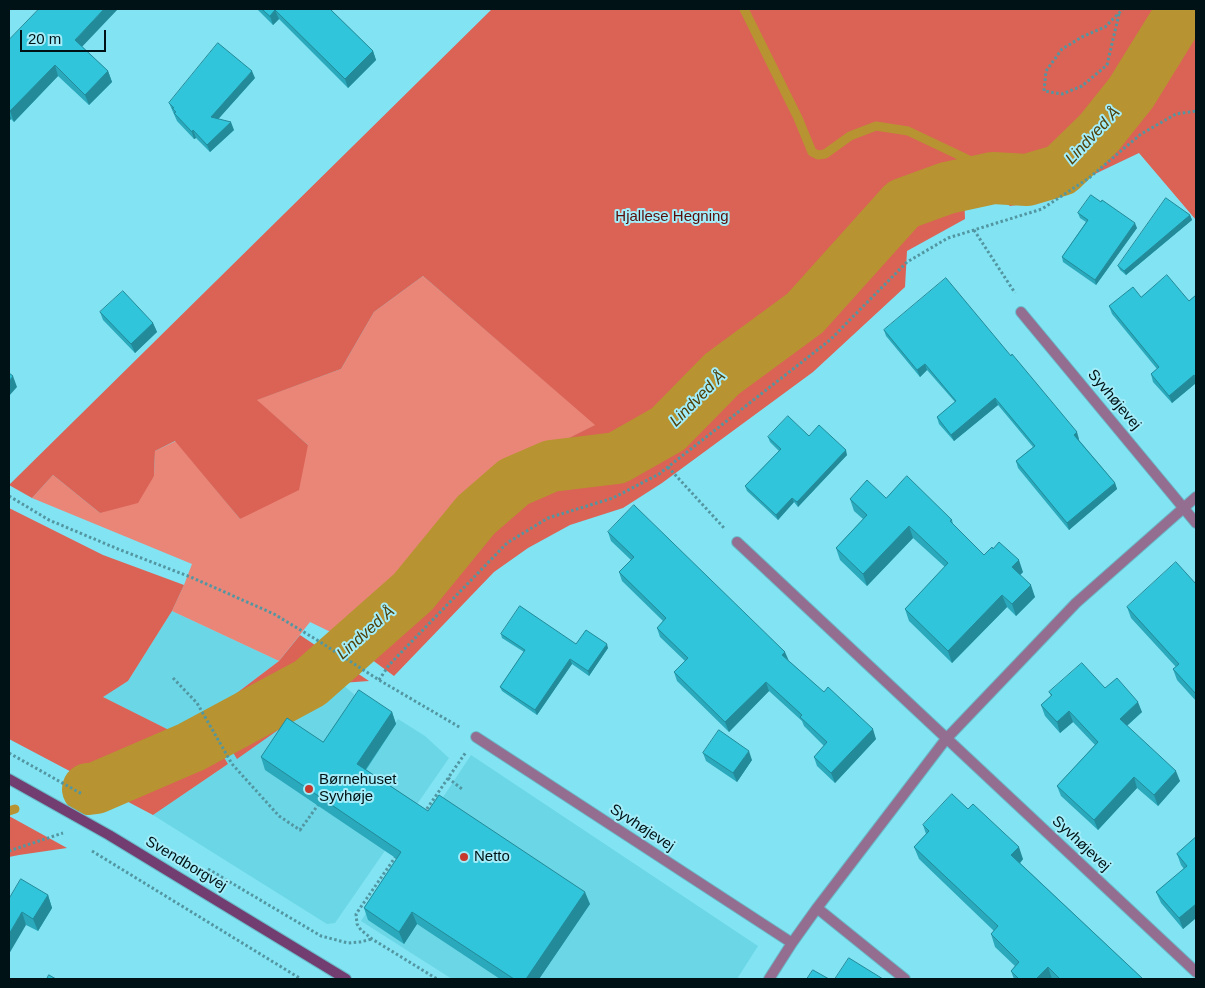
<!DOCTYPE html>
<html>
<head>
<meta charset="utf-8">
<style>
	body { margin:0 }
	#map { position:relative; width:1205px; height:988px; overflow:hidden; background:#82e3f3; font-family:Arial,sans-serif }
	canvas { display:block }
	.frame { position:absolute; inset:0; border:10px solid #001215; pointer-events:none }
	.scale { position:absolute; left:20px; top:30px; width:86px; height:22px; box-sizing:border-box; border:2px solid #001215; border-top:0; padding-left:6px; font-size:15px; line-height:18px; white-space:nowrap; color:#001215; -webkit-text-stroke:4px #a2edf9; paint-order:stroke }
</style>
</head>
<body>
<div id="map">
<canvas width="1205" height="988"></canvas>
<div class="frame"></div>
<div class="scale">20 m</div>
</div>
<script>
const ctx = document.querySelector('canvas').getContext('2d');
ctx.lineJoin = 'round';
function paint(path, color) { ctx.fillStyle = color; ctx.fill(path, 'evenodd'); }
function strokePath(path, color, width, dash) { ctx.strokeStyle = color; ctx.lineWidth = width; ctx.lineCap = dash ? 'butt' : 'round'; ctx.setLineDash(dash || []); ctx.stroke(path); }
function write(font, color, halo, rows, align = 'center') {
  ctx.font = font + ' Arial,sans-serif'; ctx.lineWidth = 4; ctx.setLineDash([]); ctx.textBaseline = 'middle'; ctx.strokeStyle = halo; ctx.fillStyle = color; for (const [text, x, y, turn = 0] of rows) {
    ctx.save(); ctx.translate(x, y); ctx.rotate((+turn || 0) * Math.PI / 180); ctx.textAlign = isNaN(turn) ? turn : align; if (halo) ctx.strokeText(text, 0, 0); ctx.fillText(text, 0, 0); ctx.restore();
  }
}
const built = new Path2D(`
	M172,611L279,661L209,714L288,723L341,683L363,702L395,723L398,719L425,736L449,758L335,923L327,924L153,815L228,764L171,731L102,697L128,681Z
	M471,755L758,946L737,979H452L361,921Z`);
const green = new Path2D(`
	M423,276L596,425L475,485L391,594L341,637L310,622L279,661L172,611L184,585L192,564L32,498L53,475L100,513L154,476L155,451L176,441L240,519L308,445L256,400L341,369L374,312Z`);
const forest = new Path2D(`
	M492,9H1196V220L1139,153L1036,202L1010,206L983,186L964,193L965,219L907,251L905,287L813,372L662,483L623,508L570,525L528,548L494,572L394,676L341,637L391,594L475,485L595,425L423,276L374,312L341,369L257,400L308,445L299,490L240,519L175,441L155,451L154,476L138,503L100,513L53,475L32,498L9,485Z
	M9,508L103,555L184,585L172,611L128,681L103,697L171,731L201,719L228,764L153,815L9,739Z
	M300,635L369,681L341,683L288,723L237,759L209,714L279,661Z
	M9,816L67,848L19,855L9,857Z`);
const stream = new Path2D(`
	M744,9L798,118L812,152L818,155L825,154L850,136L876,126L908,131L967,159L993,178
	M9,811L15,809`);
const river = new Path2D(`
	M88,789L96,788L191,747L310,683L413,592L476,515L514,482L551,466L617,458L668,429L722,374L805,313L903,204L947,188L993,178L1027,180L1061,170L1099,133L1131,93L1183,9`);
const path = new Path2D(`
	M1119,14L1107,65L1082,86L1062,94L1044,91L1046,71L1062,49L1082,37L1105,27L1123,9
	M974,230L1015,293
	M668,467L725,529
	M9,496L49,520L118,549L193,578L274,614L317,640L379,680L461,728
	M173,678L197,703L232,764L279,816L300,830L318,805
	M379,680L389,665L507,543L548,518L613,498L659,474L830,340L907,262L948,238L1042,209L1089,178L1141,134L1176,114L1196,111
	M9,753L82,794
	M448,778L462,789
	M424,813L466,752
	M9,851L63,833
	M92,851L301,979
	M396,856L356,914L357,924L361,930L372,939L437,979
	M208,869L321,936L348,943L360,942L372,939`);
const minor = new Path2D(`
	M1021,312L1196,523
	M737,542L1196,972
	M476,737L792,943
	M817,908L905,979
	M769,979L792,943L817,908L946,739L1076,603L1196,497`);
const secondary = new Path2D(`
	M9,779L109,835L346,979`);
const wall = new Path2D(`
	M257,9H330L373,51L376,60L348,88L279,19L273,25Z
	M9,40L82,47L108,71L112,82L89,105L58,76L14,122L11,119L9,121Z
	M255,78L218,119L234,130L210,152L196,138L194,139L177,121L169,103Z
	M1078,213L1137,228L1096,285L1063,262L1062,257L1086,222L1080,218Z
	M1190,215L1192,220L1126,275L1120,270L1118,266Z
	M1196,295V383L1172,403L1153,382L1151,374L1157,369L1112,314L1109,306L1141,297L1189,301Z
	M100,312L153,323L157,332L135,353L103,320Z
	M884,330L1079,439V440L1115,483L1117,489L1069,530L1018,468L1016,461L1033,447L998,405L954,441L939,424L937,417L955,402L927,370L920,377L886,336Z
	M809,436L847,455L798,507L794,502L778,520L747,491L745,486L779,451L770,442L768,437Z
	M886,498L952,520L953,524L984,555L1023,572L1020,575L1035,597L1016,616L1007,607L952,663L909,621L905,609L945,567L913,538L867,586L840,560L836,548L863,519L854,511L850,499Z
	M608,532L788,660L876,739L835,783L817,766L814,757L824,746L804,726L802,721L769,691L729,732L677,681L674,672L685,661L660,637L657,628L663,621L622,581L619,572L631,560L611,541Z
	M1196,584V701L1177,680L1173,669L1176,667L1131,618L1127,607Z
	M501,634L576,644L608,648L589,676L572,664L537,715L502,691L500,687L524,652L502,638Z
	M1105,688L1142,712L1127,726L1180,781L1158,806L1137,788L1098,830L1061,796L1057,786L1095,745L1073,722L1060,733L1045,716L1041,705L1051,696L1049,692Z
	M392,712L396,724L366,770L428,811L590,904L539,979H500L417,924L404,944L368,920L364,908L397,859L265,770L261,757L323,742Z
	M703,753L752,760L737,782L706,761Z
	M968,809L1023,859L1020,863L1143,979H1014L1011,971L1015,966L995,947L991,934L994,931L919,859L914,847L926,834L923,825Z
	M1196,837V918L1183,929L1161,903L1156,892L1184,869L1181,865L1177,854Z
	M48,895L52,908L38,931L26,925L9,899Z`);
const shadedWall = new Path2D(`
	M104,9H118L79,50L75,40Z
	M275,10L279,19L273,25L270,16Z
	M373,51L376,60L348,88L345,79Z
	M55,65L58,76L14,122L10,111Z
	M108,71L112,82L89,105L85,95Z
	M252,71L255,78L213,125L211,117Z
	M9,112L11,119L9,121Z
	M231,122L234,130L210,152L207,145Z
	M193,130L196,138L194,139L192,132Z
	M1190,215L1192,220L1126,275L1124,271Z
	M1135,223L1137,228L1096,285L1095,280Z
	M153,323L157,332L135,353L131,344Z
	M925,364L927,370L920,377L917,370Z
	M1194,375L1196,383L1172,403L1169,396Z
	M13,376L17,387L9,396V381Z
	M995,398L998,405L954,441L951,435Z
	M1077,432L1079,439L1077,441L1074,435Z
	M846,450L847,455L798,507L797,502Z
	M1115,483L1117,489L1069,530L1067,523Z
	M792,498L794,502L778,520L776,515Z
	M909,526L913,538L867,586L863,574Z
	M1019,560L1023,572L1016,579L1012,567Z
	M1031,585L1035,597L1016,616L1012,604Z
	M1002,595L1007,607L952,663L948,651Z
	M607,644L608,648L589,676L588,671Z
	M785,652L789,661L782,655Z
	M570,659L572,664L537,715L535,710Z
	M766,682L769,691L729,732L725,722Z
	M1138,702L1142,712L1123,729L1120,719Z
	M1069,711L1073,722L1060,733L1057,722Z
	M392,712L396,724L361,776L357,764Z
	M873,729L876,739L835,783L831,773Z
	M749,751L752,760L737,782L733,773Z
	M1176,771L1180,781L1158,806L1154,795Z
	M1134,777L1137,788L1098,830L1094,820Z
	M1019,847L1023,859L1016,868L1011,855Z
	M585,892L590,904L539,979H526Z
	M48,895L52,908L38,931L33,919Z
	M1196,904V918L1183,929L1179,918Z
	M22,912L26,925L9,954V934Z
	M412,912L417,924L404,944L399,932Z
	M1048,967L1052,979H1036Z`);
const building = new Path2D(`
	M39,9H104L75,40L108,71L85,95L55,65L10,111L9,110V40Z
	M262,9H330L373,51L345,79L275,10L270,16Z
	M218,43L252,71L211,117L231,122L207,145L193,130L192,132L174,113L176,112L172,108H174L169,103Z
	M1091,195L1101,202L1102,200L1135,223L1095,280L1062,257L1088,220L1078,213Z
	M1166,198L1190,215L1124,271L1118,266Z
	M1167,275L1189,301L1196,295V378L1194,375L1169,396L1151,374L1159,367L1109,306L1133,287L1141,297Z
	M946,278L1011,356L1012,354L1077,432L1074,435L1115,483L1067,523L1016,461L1035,446L995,398L951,435L937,417L956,401L925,364L917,370L884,330Z
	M123,291L153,323L131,344L100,312Z
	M9,373L13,376L9,381Z
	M788,416L809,436L819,425L846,450L797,502L792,498L776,515L745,486L781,449L768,437Z
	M907,476L952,520L950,521L984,555L992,547L993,549L999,542L1019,560L1012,567L1031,585L1012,604L1002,595L948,651L905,609L948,563L909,526L863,574L836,548L867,515L850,499L867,480L886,498Z
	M634,505L785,652L782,655L824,692L828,687L873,729L831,773L814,757L827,742L800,717L802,715L766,682L725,722L674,672L688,658L657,628L666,618L619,572L634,557L608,532Z
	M1176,562L1196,584V694L1173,669L1179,664L1127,607Z
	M520,606L576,644L586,630L607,644L588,671L570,659L535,710L500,687L525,650L501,634Z
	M1082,663L1105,688L1117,678L1138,702L1120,719L1176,771L1154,795L1134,777L1094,820L1057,786L1098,742L1069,711L1057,722L1041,705L1052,695L1049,692Z
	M359,690L392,712L357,764L428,811L439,795L585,892L526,979H514L412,912L399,932L364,908L401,852L261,757L287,718L323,742Z
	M719,730L749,751L733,773L703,753Z
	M952,794L968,809L973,804L1019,847L1011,855L1143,979H1060L1048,967L1036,979H1019L1011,971L1019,962L991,934L998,926L914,847L929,831L923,825Z
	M1196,837V904L1179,918L1156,892L1187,866L1177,854Z
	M21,879L48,895L33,919L22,912L9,934V899Z
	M849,958L883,979H835Z
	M813,970L829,979H807Z
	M49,975L56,979H47Z`);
const markers = [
	[309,789,5,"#c6392d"],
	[464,857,5,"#c6392d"]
];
const parkNames = [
	["Hjallese Hegning",672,217]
];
const streetNames = [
	["Syvhøjevej",1114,400,50],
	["Syvhøjevej",642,828,33],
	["Syvhøjevej",1081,844,43],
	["Svendborgvej",186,864,31]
];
const poiNames = [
	["Børnehuset",319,780],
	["Syvhøje",319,797],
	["Netto",474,857]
];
const waterNames = [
	["Lindved Å",1093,136,-47],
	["Lindved Å",698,399,-45],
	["Lindved Å",366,633,-42]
];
paint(built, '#6bd6e6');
paint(green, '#e98678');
paint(forest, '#da6355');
strokePath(stream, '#b79431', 9);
strokePath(river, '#b79431', 52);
strokePath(minor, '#6bbdcb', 12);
strokePath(secondary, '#6bbdcb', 12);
strokePath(path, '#5296a1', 3, [2.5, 2.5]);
strokePath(minor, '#936e90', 10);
strokePath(secondary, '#723d70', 10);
paint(wall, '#29a9bb');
paint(shadedWall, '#228a99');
paint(building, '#30c5da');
strokePath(building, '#228a99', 1);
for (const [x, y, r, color] of markers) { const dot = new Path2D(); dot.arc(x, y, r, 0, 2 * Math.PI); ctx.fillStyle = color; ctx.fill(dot); strokePath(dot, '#a2edf9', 2); }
write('15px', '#5a0e09', '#a2edf9', parkNames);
write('15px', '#001215', '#a2edf9', streetNames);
write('15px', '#001215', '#a2edf9', poiNames, 'left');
write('italic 16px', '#524008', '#a2edf9', waterNames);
</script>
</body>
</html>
